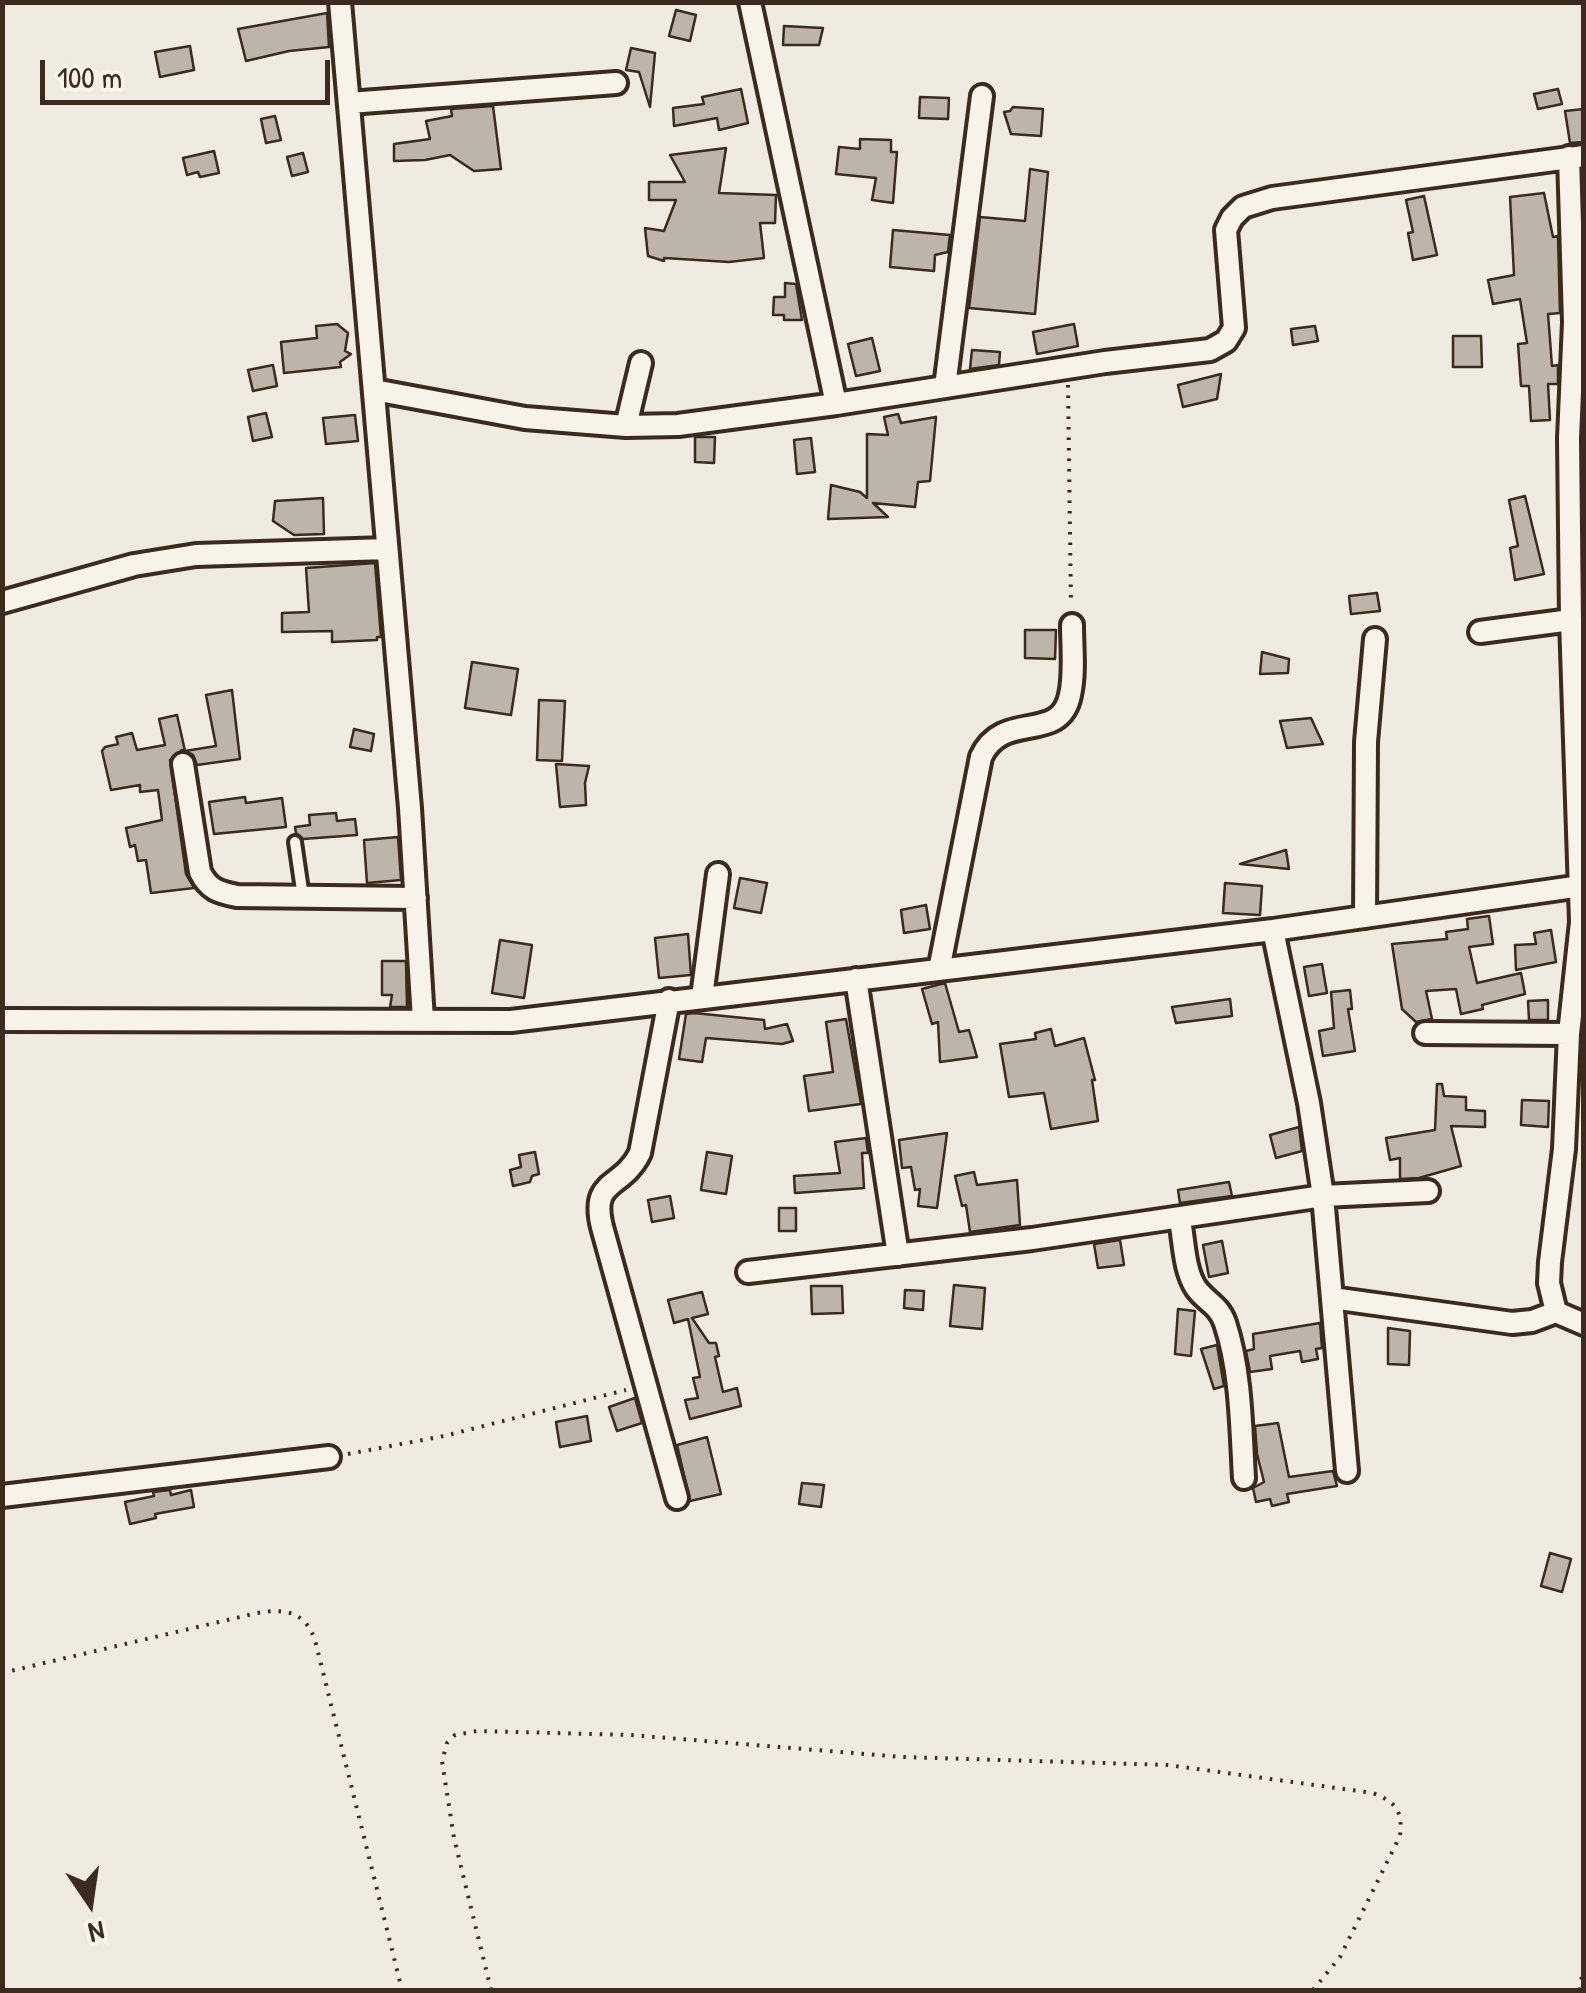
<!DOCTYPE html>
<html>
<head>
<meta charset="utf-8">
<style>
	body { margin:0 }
	#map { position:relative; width:1586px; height:1993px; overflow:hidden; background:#efebe0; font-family:"Patrick Hand",sans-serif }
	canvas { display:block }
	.frame { position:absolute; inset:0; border:5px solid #3b2a1e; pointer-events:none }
	.north { position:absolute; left:40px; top:1853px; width:100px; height:100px; -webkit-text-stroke:8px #f7f3e8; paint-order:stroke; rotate:167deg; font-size:28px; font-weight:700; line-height:40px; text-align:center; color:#3b2a1e }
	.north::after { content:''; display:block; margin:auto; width:35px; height:45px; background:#3b2a1e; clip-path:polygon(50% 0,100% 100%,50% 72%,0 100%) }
	.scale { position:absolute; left:40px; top:60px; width:290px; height:45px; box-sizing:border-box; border:5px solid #3b2a1e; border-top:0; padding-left:12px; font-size:30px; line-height:35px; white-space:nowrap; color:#3b2a1e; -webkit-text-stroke:8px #f7f3e8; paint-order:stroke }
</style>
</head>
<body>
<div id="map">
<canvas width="1586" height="1993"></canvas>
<div class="frame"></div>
<div class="north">N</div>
<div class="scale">100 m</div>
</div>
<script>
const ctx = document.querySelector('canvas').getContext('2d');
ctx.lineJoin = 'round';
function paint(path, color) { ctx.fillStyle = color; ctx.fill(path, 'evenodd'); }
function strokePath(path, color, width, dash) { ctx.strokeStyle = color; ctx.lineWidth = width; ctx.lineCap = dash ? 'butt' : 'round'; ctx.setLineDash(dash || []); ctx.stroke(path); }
const building = new Path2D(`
	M676,10L696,15L690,41L669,36Z
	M327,13L329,47L289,51L246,61L238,29Z
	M784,26L823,28L819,45H783Z
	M190,46L194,70L160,77L155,52Z
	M631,48L655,53L650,107L639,72L626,70Z
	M741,89L748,123L719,130L717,118L674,126L673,108L704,104L702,97Z
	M1558,89L1562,104L1538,109L1534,94Z
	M920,97L949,98L948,119L919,118Z
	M493,106L501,169L474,171L450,155L425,160L394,161V144L430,139L426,121L452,116L451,109Z
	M1013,107L1043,109L1041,136L1011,134L1004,112L1010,111Z
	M1584,109V142L1570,143L1565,111Z
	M275,116L281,140L266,143L261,119Z
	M860,139L891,140V152H897L893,203L872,200L876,178L836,174L839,147L860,149Z
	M726,148L719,193L776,195L775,223H760L764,258L729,262L664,258V261L648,256L645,228L664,231L676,200H649V182H685L670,155Z
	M214,151L219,173L200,177L198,172L187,175L183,158Z
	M303,153L308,172L292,176L287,157Z
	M1030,169L1048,172L1035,314L969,308L980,217L1025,221Z
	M1544,193L1553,237L1558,236L1560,313L1548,314L1552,366L1558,365V384H1548L1550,420L1531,421L1529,386H1521L1518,344L1527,343L1520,299L1493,304L1488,280L1514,275L1510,197Z
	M1424,196L1437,255L1413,260L1408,233L1413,232L1406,200Z
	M893,230L950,235L948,252L935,255L934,271L890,267Z
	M785,283L796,284L802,320H784V315H773L774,297H785Z
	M337,324L348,333L345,351L351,354L340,362L341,367L284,373L281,342L317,338L316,326Z
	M1074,324L1078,346L1037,354L1033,332Z
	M1315,326L1318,341L1293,345L1291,329Z
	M1453,336H1481L1482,367H1453Z
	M872,338L880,371L856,376L848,344Z
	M972,350L1000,352L999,365L970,369Z
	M273,365L277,386L253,391L248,370Z
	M1221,374L1217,399L1183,407L1178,385Z
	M266,413L272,437L253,441L248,417Z
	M898,414L901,423L936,417L930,481L918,482L915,507L873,503L888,517L828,519L831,485L860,492L867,498V434L888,435L884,417Z
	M355,415L358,441L326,444L323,418Z
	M695,437H715L714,463L695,462Z
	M811,438L815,472L797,474L794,440Z
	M1525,496L1544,574L1515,580L1510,548L1518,546L1509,500Z
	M323,498L324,534L294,535L273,521L275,501Z
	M375,563L381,637H377V640L332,642V631L282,632V613L309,612L306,568Z
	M1377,593L1380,611L1351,614L1349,596Z
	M1025,630H1056L1055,659L1025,658Z
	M1262,652L1289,659L1288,673L1260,674Z
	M472,662L518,669L511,715L465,708Z
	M232,690L240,759L197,765L193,755L182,750L170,760L186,874L194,888L151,893L146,860L138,861L135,845L130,847L126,828L162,820L158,790L140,792V785L111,790L102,751L105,747L118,744L116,737L132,733L137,750L165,745L159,719L177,715L185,751L216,746L206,695Z
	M539,700L565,701L562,761L537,760Z
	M1311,718L1323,744L1287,748L1280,721Z
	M354,729L374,734L371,751L350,747Z
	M556,764L589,766L585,783L586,805L560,807Z
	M245,797L246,803L282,798L286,827L214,834L209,802Z
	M336,813L337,821L355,819L357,835L303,839L296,833L295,827L310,825L309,815Z
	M398,837L401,880L367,883L364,840Z
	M1286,850L1289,869L1240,864Z
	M740,878L767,883L761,913L734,908Z
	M1225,883L1262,886L1260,915L1223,913Z
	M926,905L930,929L904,933L901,910Z
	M1489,916L1493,944L1469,947L1477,983L1521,973L1525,994L1482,1005L1483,1009L1461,1014L1456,989L1426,991L1432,1019L1416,1022L1402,1009L1392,944L1447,939L1446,932L1468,929L1467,919Z
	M1551,930L1556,962L1516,970L1515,945L1536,944L1534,933Z
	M688,934L691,975L659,978L655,938Z
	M500,940L532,945L524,998L492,993Z
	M382,961H406L407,1007H390L392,995H382Z
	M1322,964L1327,993L1309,996L1304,967Z
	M945,983L959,1032L969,1030L977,1057L940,1062L938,1022L932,1024L922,989Z
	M1350,990L1352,1009H1348L1355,1051L1323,1056L1319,1031L1334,1028L1331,992Z
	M1230,999L1232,1016L1176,1023L1172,1007Z
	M1548,1000V1020H1529L1528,1001Z
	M694,1013L764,1020L765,1029L787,1024L793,1041L782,1044L706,1038L702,1062L679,1059L686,1014Z
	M846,1019L861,1104L809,1111L804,1076L833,1072L826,1022Z
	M1051,1029L1055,1046L1084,1038L1095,1080H1092L1098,1121L1051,1129L1044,1093L1009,1097L1000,1044L1036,1039L1035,1033Z
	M1437,1084H1442L1444,1096L1466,1097V1110L1485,1111V1127L1451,1126L1461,1166L1419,1178L1400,1179V1158L1390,1160L1386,1138L1435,1130Z
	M1522,1100L1549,1101L1548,1127L1521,1125Z
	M1299,1127L1302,1151L1276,1158L1270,1135Z
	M947,1133L937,1208L918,1206L920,1189L915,1190L911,1167L902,1168L899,1140Z
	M866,1138L868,1153H862L864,1188L795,1193L794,1176L840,1173L835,1142Z
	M535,1152L539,1174L532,1176L530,1182L513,1186L510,1170L521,1167L519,1155Z
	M707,1152L732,1156L726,1194L701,1190Z
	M974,1172L977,1185L1017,1180L1020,1225L970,1232L966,1205L962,1206L955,1176Z
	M1229,1182L1232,1196L1180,1203L1178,1190Z
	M670,1196L674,1218L652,1222L648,1200Z
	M779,1208H796V1231H779Z
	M1120,1240L1124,1265L1098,1268L1094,1244Z
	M1222,1241L1228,1273L1209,1277L1203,1245Z
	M954,1285L985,1288L982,1329L950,1326Z
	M811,1286H842L843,1313L812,1314Z
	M905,1290L924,1291L923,1310L904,1308Z
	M702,1292L708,1314L692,1318L709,1343H716L719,1356L715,1357L723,1392L737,1388L741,1406L690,1419L685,1400L698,1398L693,1378L700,1377L688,1319L674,1323L668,1300Z
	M1178,1309L1195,1311L1191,1356L1175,1354Z
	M1320,1323L1322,1348L1316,1349L1318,1359L1302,1362L1300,1351L1270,1356L1272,1369L1250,1372L1246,1351L1254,1349L1253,1334Z
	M1388,1328L1410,1331L1409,1365L1388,1364Z
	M1217,1345L1224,1386L1214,1389L1201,1349Z
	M635,1398L642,1423L617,1431L609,1407Z
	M587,1416L591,1441L560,1447L556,1422Z
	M1278,1423L1289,1477L1333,1471L1337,1486L1287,1494L1289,1502L1272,1506L1270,1499L1256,1502L1253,1488L1264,1482L1257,1454L1255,1426Z
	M707,1437L721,1494L690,1501L677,1445Z
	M802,1483L824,1485L821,1507L799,1504Z
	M170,1490L171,1495L191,1490L194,1507L155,1514L156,1518L130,1524L125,1502L154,1496L153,1492Z
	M1550,1553L1571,1559L1562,1592L1541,1586Z`);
const path = new Path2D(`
	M1068,385L1071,605
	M348,1454L444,1436L626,1390
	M2,1673L257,1613C286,1608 305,1612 315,1640L402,1990
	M491,1990L454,1838L442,1761L447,1743L455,1735L477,1731L631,1735L902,1757L1168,1765L1373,1793C1396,1802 1403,1811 1400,1836L1340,1957L1313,1990
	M1580,1990L1582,1974`);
const service = new Path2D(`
	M295,842L303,897`);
const minor = new Path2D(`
	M340,2L410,808L423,1020
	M750,2L836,404L1105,362L1210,350L1226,341L1234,328L1226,230L1232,218L1243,207L1272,198L1584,156
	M349,103L616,83
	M1569,157L1574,322L1569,438L1571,620L1581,922L1569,1034L1564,1149L1550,1262L1549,1283L1556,1312L1584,1324
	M945,387L982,96
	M374,390L525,418L626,426L641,363
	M626,426L678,425L836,404
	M2,602L134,565L196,555L387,549
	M1480,632L1571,620
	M183,764L200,872C209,890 218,892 237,896L416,898
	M1365,917L1366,742L1375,639
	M1273,930L1309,1103L1323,1196L1347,1471
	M939,970L981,757C1003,709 1060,745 1070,695C1075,673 1072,647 1072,625
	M856,979L898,1255
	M702,997L718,874
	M669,1000L640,1153C622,1190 590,1178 602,1227L677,1498
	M2,1020L511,1021L1273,930L1581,886
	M1425,1033L1569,1034
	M1180,1220C1184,1241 1184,1270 1196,1288C1206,1302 1219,1305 1225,1323C1241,1371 1241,1427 1244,1478
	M748,1272L1032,1239L1323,1196L1428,1191
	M1332,1298L1512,1323L1532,1321L1556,1312
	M2,1496L329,1457`);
paint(building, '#bdb5aa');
strokePath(building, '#3b2a1e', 2.5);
strokePath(service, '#3b2a1e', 18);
strokePath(minor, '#3b2a1e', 28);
strokePath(path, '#3b2a1e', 4, [2.5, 8]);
strokePath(service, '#f7f3e8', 10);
strokePath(minor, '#f7f3e8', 20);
</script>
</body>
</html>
